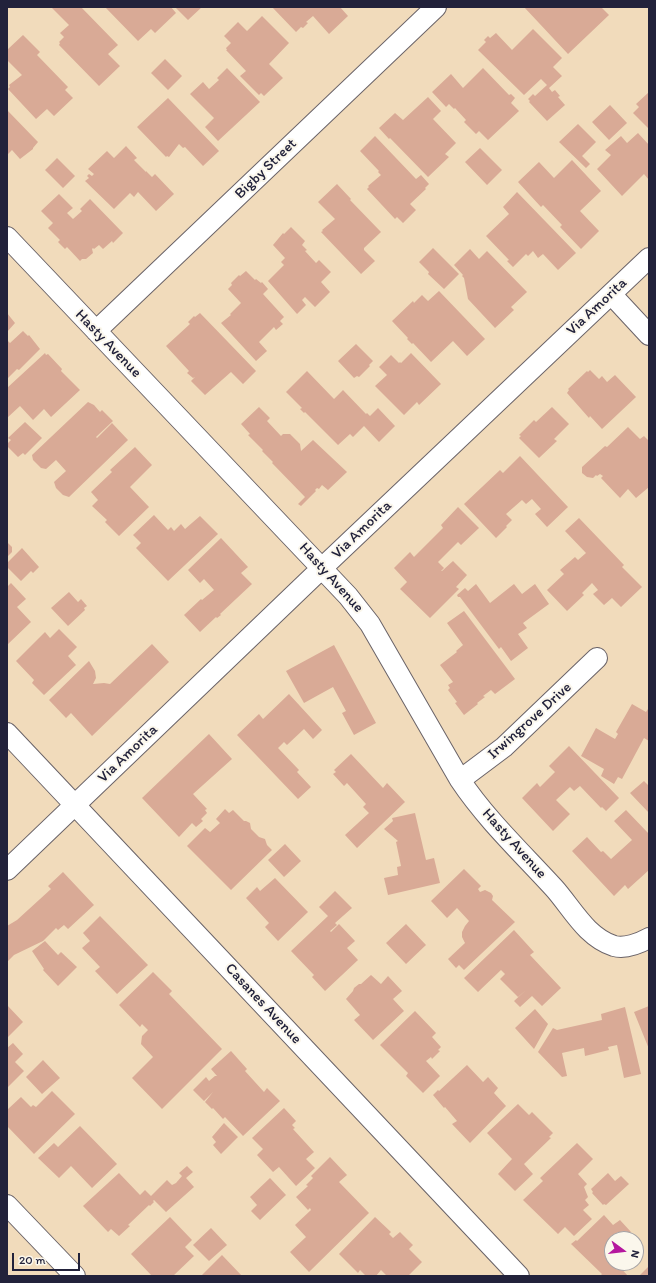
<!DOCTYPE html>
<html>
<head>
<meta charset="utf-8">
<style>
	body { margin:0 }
	#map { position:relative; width:656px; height:1283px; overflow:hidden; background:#f1dbbb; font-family:Itim,sans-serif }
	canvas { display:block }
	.frame { position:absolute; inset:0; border:8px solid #22223b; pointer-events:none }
	.north { position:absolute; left:604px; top:1231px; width:40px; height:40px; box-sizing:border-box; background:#fbf7ec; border:1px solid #a4a2a5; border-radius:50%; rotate:105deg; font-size:11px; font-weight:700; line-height:16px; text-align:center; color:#22223b }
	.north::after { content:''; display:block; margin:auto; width:14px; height:18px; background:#b5179e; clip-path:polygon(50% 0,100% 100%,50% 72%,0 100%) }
	.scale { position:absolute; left:12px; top:1253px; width:68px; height:18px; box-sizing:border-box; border:2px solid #22223b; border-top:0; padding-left:5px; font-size:12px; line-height:14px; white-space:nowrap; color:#22223b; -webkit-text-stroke:3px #fbf7ec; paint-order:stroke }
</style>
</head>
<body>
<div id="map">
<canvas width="656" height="1283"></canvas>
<div class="frame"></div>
<div class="north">N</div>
<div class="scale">20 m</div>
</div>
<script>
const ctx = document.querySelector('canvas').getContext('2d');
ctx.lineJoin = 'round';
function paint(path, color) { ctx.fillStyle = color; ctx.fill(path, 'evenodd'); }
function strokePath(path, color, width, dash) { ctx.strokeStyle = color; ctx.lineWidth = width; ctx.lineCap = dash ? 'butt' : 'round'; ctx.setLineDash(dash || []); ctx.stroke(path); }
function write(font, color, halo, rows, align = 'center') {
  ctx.font = font + ' Itim,sans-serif'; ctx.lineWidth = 4; ctx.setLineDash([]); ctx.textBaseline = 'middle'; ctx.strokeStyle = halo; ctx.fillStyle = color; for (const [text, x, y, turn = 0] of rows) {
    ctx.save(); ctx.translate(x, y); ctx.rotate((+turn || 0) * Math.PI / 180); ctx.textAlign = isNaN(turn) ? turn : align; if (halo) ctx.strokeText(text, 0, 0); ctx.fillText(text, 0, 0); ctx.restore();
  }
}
const building = new Path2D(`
	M51,7H81L118,45L108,54L120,66L99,86L59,45L60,43L59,42L64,37L60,33L69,25Z
	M105,7H171L176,13L155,33L151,29L138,41Z
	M175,7H202L188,20Z
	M272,7H340L348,16L329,34L313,16L306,22L308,23L303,28L301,27L296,32Z
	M524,7H601L609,15L568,54Z
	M262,16L289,43L269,64L283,78L264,96L261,93L259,95L240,76L246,71L226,50H227L226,48L231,43L224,36L238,22L247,31Z
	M533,29L562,58L553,67L562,76L549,88L552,92L555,90L560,96L558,97L565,105L547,121L529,102L530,101L528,99L533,94L535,96L547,85L541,79L524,95L478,50L486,42L484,40L488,36L490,38L496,33L512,50Z
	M23,35L40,52L37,55L68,87L65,90L73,98L54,116L47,109L36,119L8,89L10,87L9,85L22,75L7,60V50Z
	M165,59L182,76L168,90L151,73Z
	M227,68L260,102L218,141L205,127L214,118L190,94L203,82L209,89L219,80L217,78Z
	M483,68L509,95L511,94L515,98L511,103L519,111L488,140L479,131L476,134L464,122L466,120L455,108L454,109L449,104L446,107L432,92L451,74L463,88Z
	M649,92V129L633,113L639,107L636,104Z
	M428,97L441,111L433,119L456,143L445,154L449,157L428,177L390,138L389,139L379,128L395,113L403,120Z
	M168,98L219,151L203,166L185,147L183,148L179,144L169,157L167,156L166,157L137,127Z
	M610,105L627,123L609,140L592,122Z
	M7,110L38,142L33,148V149L20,159L12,150L7,155Z
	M578,124L596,142L582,156L590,164L586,168L559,142Z
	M638,133L649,145V180L644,174L622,196L597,169L611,155L605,150L621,136L627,143Z
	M375,136L416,179L421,175L429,184L425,188L426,189L410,204L416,210L403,223L397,217L395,219L367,189L369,187L368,186L381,175L378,172L379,171L360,151Z
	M126,146L137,158L134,160L146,172V171L152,177L155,174L174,194L156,211L138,192L134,197L130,193L114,209L85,181L89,178L87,176L89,174L92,176L94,174L88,169L107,151L114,158Z
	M480,148L502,170L487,185L465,162Z
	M57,158L75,176L63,188L45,170Z
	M572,160L601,191L580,211L599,231L581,249L560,227L562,225L543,205L541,207L518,182L539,162L554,178Z
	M337,184L351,199L350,200L381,232L364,248V250L375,261L361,274L321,232L323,231L322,230L335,219L318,202Z
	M517,192L576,253L558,270L543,254L538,258L533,251L528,256L526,254L513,267L507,261L509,260L486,236L509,214L503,207Z
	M59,194L73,208L67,213L73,219L82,211L80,209L90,199L123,233L113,243L112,241L103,249L99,245L94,249L93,248L92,249L93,253L86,259H82L80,261L67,247L65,249L58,242L60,240L48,228L53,223L41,211Z
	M291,227L305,241L302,245L307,250L305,251L316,263L319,260L331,272L321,282L330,292L315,307L305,297L302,300L306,305L297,314L268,281L284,265L281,262L285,258L273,245L283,233L284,234Z
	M433,248L459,274L444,289L428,274L429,272L419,262Z
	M470,249L479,259L487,251L527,292L511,307L514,310L495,328L468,299L464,278L462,276L463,275L454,265Z
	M246,271L255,280L256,279L261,283L262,282L268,289L263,294L284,317L280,321L283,324L276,330L274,327L259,342L267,351L256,361L221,323L231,315L230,314L241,303L228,289L232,285L231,283L239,275L240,276Z
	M439,291L485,339L467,356L453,341L431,362L413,343L412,344L407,339L408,338L392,321L413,301L414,303L422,295L428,301Z
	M7,313L15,323L7,332Z
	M200,313L256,371L243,384L231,372L205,395L191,381L195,377L193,378L187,373L189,371L166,346L190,324L188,322L194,316L195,317Z
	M23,331L28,336L29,335L40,349L19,370L17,369L7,379V340L10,343Z
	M356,344L373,361L369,365L370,366L359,377L357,376L354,378L338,361Z
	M45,353L46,355L48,354L62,369L61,371L80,390L51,417L44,409L33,420L20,406L7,418V388Z
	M411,353L441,384L419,405L417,402L404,415L375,386L387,375L379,367L391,355L399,363L400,362L401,363Z
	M590,370L599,379L602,376L607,382L615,375L636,397L602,429L590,416L589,418L567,393L569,390L568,389L587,371L588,372Z
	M307,371L334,399L343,390L366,414L367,413L370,416L378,408L395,426L379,442L364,426L353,437L350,434L338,445L305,412L304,413L300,409L302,408L286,392Z
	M88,402L94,405L100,412L102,410L113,421L96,437L97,438L112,423L128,440L69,497L63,495L56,488L54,482L66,471L56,460L46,469L41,468L33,460L32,455Z
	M259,407L270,418L267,421L281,436L283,434H290L300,444L301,451L313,440L347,472L328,490L322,485L319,489L317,488L315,490L316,491L301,506L298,504L305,497L272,463L273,462L262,451L263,450L248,435L250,434L241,424Z
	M552,407L569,424L554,439L557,441L539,458L519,438L521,436L519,435L534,420L536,422Z
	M25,422L42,438L25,455L23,453L18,457L7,446V444L11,440L8,438Z
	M628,427L640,439L644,436L649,441V487L636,498L628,489L620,498L601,478L603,476L600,474L597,476L596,475L593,478L587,477L582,473V467L605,446L607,447Z
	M135,447L152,465L130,487L149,507L119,536L105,522L107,520L92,506L98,500L91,492L112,472L110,470Z
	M520,456L568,507L547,527L535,514L541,509L532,499L526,504L522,500L506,514L512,520L506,526L507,527L496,538L464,504L500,470L503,473Z
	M458,507L479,528L461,545L458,542L438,562L444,568L441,571H442L453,561L467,575L456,587L459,589L430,618L400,589L407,582L394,568L410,552L414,557L443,528L441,525Z
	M154,515L168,530L171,527L174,531L181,524L185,529L200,516L218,534L168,581L136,548L141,543L133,535Z
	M579,518L624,565L622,567L642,587L621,607L612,598L604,605L593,594L598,590L592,583L582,593L584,595L567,611L547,590L564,574L560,570L575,557L578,560L586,553L565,531Z
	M221,538L248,567L241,573L252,584L220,614L221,615L217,618L216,617L200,632L184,615L201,599L202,600L214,590L204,579L200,583L188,570Z
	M7,542L12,547V552L7,557Z
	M22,548L39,567L33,573L31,571L21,581L7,567V563Z
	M11,583L26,599L17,607L31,622L7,645V587Z
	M476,584L490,603L514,584L522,594L535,584L549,604L523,623L527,628L518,634L528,648L511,661L501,647L499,649L460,597H458L457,595L465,588L468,591Z
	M69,592L78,602L81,599L87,606L84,608L85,610L68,626L51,608Z
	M464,611L515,679L495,694L491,690L483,696L485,697L477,703L478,704L464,715L455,703L457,702L448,690L450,688L448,685L453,682L440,665L457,652L456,651L463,645L447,623Z
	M59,629L77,647L68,656L76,665L44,695L32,683L34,680L16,661L45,632L50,638Z
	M152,644L169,662L92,736L71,713L66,718L49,700L89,661L95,671L96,678L93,684L104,683L110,684Z
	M334,645L376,723L354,735L342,713L346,711L333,687L304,703L286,671Z
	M289,694L322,730L313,739L304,729L287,745L284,742L278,748L299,770L297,772L311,787L298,799L237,735L259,714L263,719Z
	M632,704L646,712L648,709L649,710V741L644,738L622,779L618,777L614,784L601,776L604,769L581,756L596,728L615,739L618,734L616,732Z
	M209,734L232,759L193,794L207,809L205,810L207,813L201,819L203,821L196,827L192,823L179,837L142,798Z
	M569,746L619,798L606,811L602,807L601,808L580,786L574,791L570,787L556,800L570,814L553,831L522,798L537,783L540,787L555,772L549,766Z
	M351,754L383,788L387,783L405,802L357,848L345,835L369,813L363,807L366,804L347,783L344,786L333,774L336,772L334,770Z
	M644,781L649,786V813L630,793Z
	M225,809L229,813L233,810L244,821H246L250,823L251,829L259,837L265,839L267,845L272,850L231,890L187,846L205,828L210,832L220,823L216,819Z
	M626,810L649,834V870L628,889L625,885L614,896L572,851L587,837L601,852L603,851L611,859L632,840L614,821Z
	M415,813L426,860L434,858L440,883L388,895L384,878L398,875L397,867L401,866L396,842L398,841L384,829L393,821L392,818Z
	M285,844L301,861L284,877L268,860Z
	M464,869L481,886L478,889L480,892L485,890L491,893L493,896L492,900L515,922L464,970L459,965L456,968L448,959L465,943L462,937V932L465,926L469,921L457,908L447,918L431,901Z
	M63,872L94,905L68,929L64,925L58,930L56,928L43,941L14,955L7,962V926L17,920L51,889L48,886Z
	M275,878L308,912L278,941L265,927L269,923L246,898L257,887L260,891Z
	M335,891L352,908L335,923L337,925L330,931L331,932L339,924L355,941L347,948L358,960L325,991L312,977L314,975L291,951L328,916L319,907Z
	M100,916L148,965L117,994L95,971L100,967L82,948L90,941L83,933Z
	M406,924L426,945L406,964L386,943Z
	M514,930L534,952L530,955L561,988L542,1006L532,996L520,1007L514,1001L526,990L518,997L500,979L505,974L501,970L478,992L464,978Z
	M45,941L58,955L61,952L77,967L58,986L43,970L44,969L32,951Z
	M153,972L172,991L169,994L222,1049L162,1109L132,1078L153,1057L141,1044L142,1036L148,1030L142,1024L140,1027L119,1005Z
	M371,975L381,984L388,976L402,991L393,999L404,1011L373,1040L354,1020L360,1015L346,999L353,991L354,988L359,984H361Z
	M7,1005L23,1022L7,1038Z
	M649,1006V1049L634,1012Z
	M625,1007L641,1074L624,1078L617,1045L608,1047L609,1050L585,1056L584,1048L562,1053L567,1076L562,1077L538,1052L553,1028L557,1030L602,1020L601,1014Z
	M535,1009L548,1024L534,1049L515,1028Z
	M415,1011L436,1033L432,1037L441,1047L438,1050L440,1051L432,1059L431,1057L426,1061L440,1076L423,1093L406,1076L408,1073L380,1045Z
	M13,1043L23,1054L15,1062L24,1071L7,1088V1048Z
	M231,1051L247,1069L245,1071L264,1092L267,1088L280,1101L243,1136L225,1117L223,1119L213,1108L212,1109L205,1102L213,1092L204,1101L193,1090L206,1077L209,1081L215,1076H217L211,1069Z
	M43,1060L60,1078L42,1094L26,1077Z
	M467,1065L483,1082L488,1077L498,1088L494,1093L506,1106L470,1143L452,1124L457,1121L445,1107L444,1108L433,1095L438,1090L439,1091Z
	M52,1091L75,1114L34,1154L7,1126V1110L21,1097L31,1107L33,1105L36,1107Z
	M518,1104L529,1115L532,1112L553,1133L549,1137L551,1138L524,1164L533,1174L515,1191L498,1174L512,1159L487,1133Z
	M284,1108L296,1121L292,1125L295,1128L293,1129L314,1152L306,1159L315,1168L296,1186L279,1167L273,1172L257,1155L263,1149L252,1138Z
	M224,1123L238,1137L221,1154L213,1145L216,1142L212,1137Z
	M80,1126L117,1164L92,1188L71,1166L59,1178L38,1158L54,1143L58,1147Z
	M577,1143L593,1159L578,1174L587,1184L584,1187L588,1197L585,1200L589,1205L583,1210L592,1219L574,1236L565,1227L558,1234L523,1200L543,1181L540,1178Z
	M330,1157L347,1175L339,1182L369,1213L309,1272L290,1252L306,1237L295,1225L311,1210L310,1208L308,1210L296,1197L308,1186L306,1185L313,1178L311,1176Z
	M187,1166L193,1172L186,1178L194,1187L166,1212L154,1200L153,1201L154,1202L150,1206L149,1205L128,1225L130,1226L119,1236L111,1229L108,1232L83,1206L119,1173L140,1195L145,1190L151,1196L167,1180L172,1185L176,1183L182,1176L179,1173Z
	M608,1173L615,1181L621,1176L629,1184L606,1205L604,1204L603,1205L592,1193L593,1192L591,1189Z
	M270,1178L286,1195L260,1220L251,1211L257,1205L250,1197Z
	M604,1215L613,1225L620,1220L631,1232L624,1239H612V1263H619L618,1265L628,1276H600L602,1274L571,1244L576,1240L577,1241Z
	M170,1217L192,1240L185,1247L194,1256L173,1276H152L131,1254Z
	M375,1217L391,1232L389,1234L393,1238L400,1232L413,1245L409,1249L422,1262L408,1276H387L381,1270L376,1276H366L360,1270L358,1273L339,1254Z
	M211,1228L227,1245L209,1261L193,1245Z
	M222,1255L242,1276H201Z
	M649,1266V1276H639Z`);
const street = new Path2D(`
	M7,237L348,596L370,624L460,780C486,819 521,852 554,888C572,908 586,937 614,946C625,949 640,943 649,938
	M611,294L649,335
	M96,331L436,7
	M7,733L519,1276
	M460,780L504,747L597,658
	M7,870L322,568L649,258
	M7,1205L75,1276`);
const streetNames = [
	["Bigby Street",266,169,-44],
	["Via Amorita",597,307,-43],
	["Hasty Avenue",108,344,46],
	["Via Amorita",362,530,-44],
	["Hasty Avenue",331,578,48],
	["Irwingrove Drive",530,721,-42],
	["Via Amorita",128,754,-44],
	["Hasty Avenue",514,844,48],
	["Casanes Avenue",263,1004,47]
];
paint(building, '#d9aa96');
strokePath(street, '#6a6368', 22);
strokePath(street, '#fff', 20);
write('15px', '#22223b', '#fbf7ec', streetNames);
</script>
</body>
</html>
